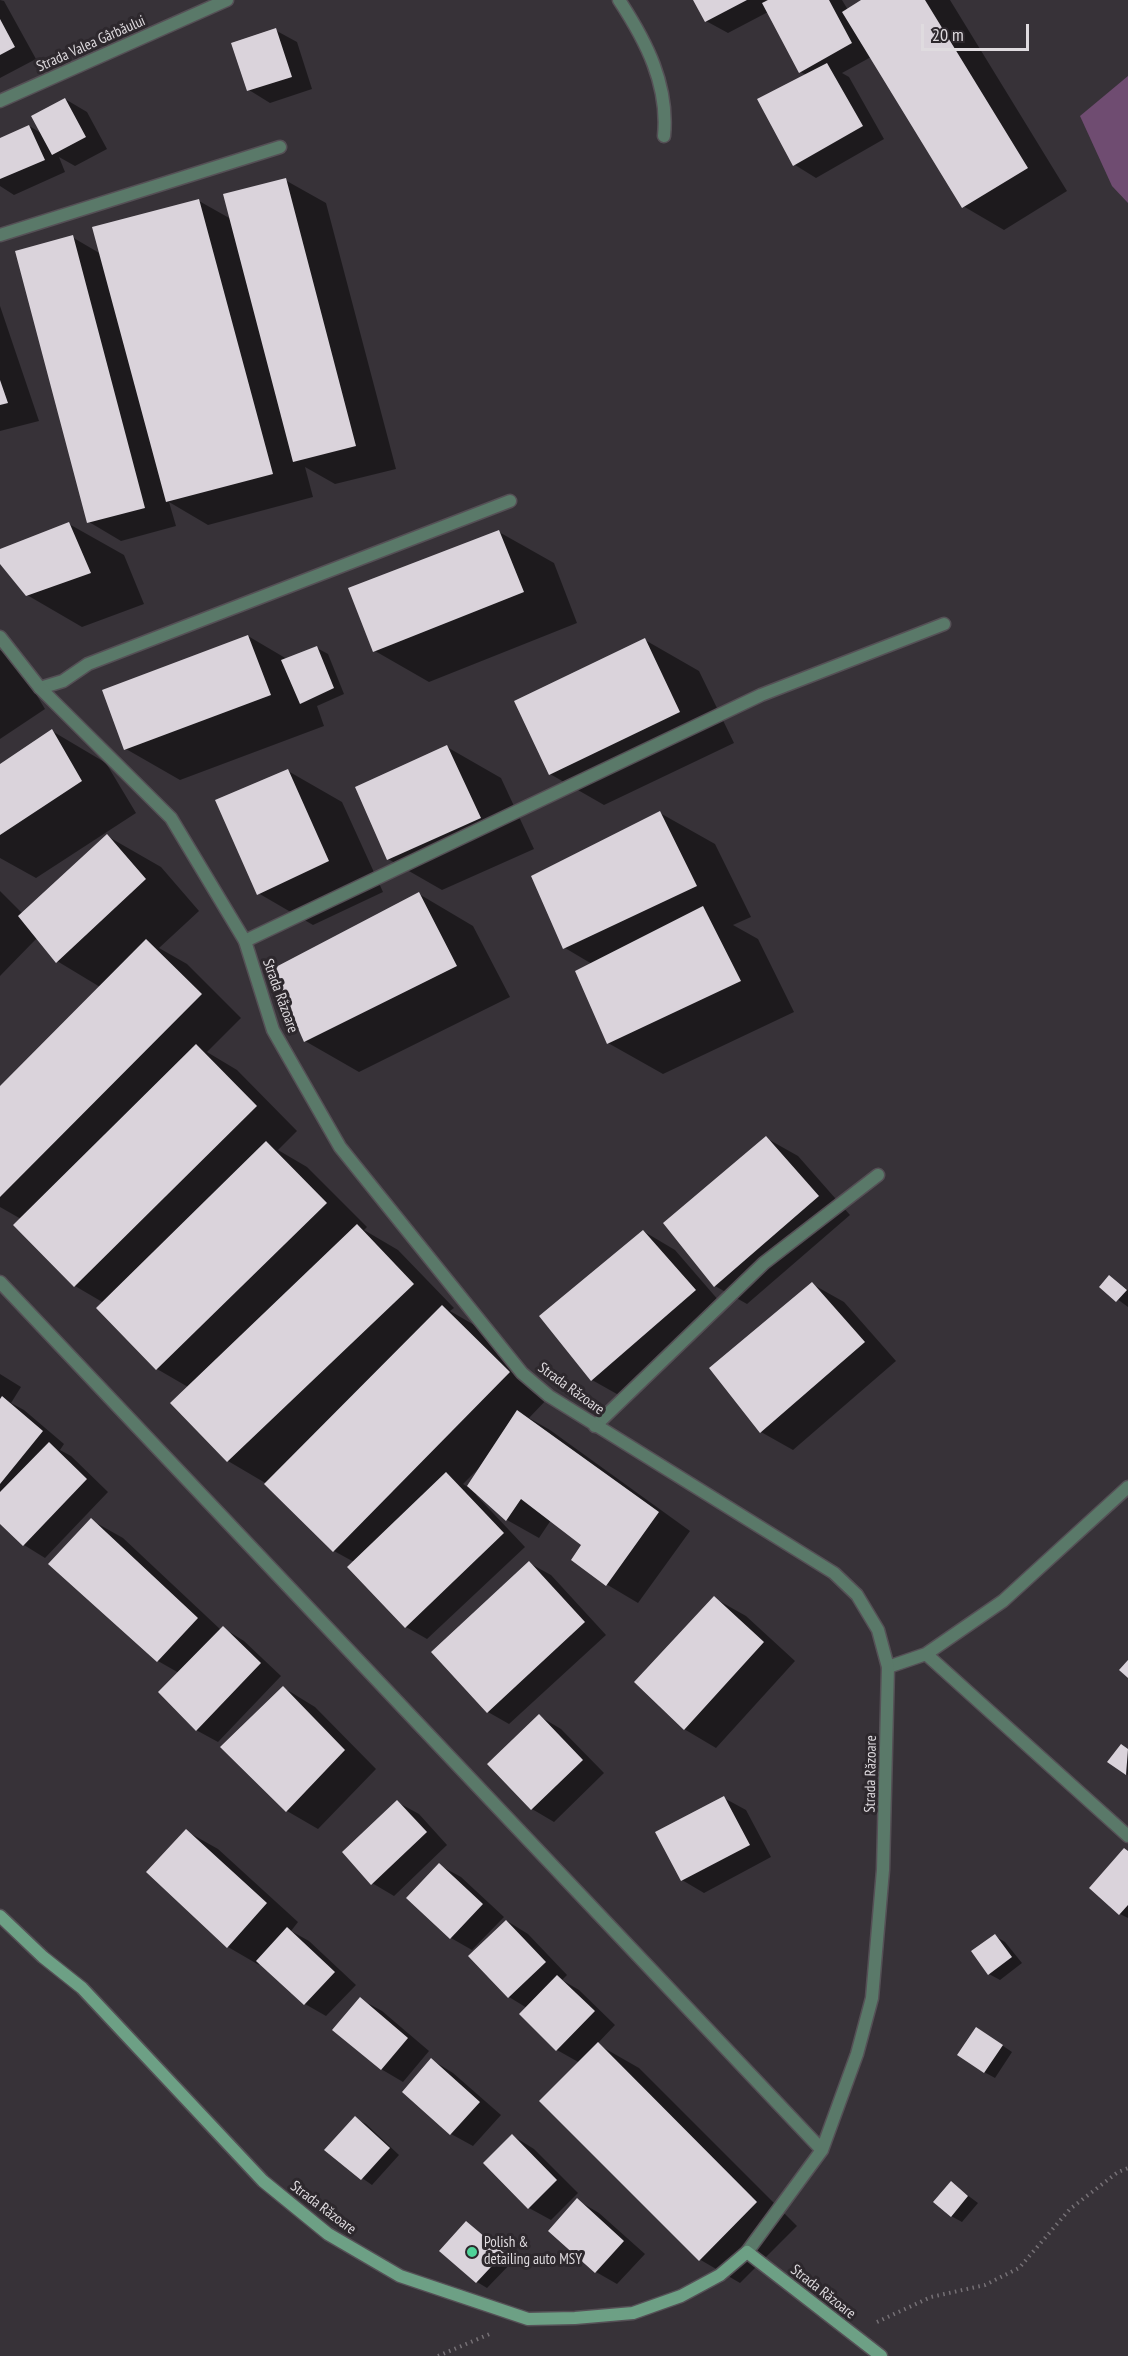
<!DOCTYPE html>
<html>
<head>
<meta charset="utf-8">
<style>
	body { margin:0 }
	#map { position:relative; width:1128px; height:2356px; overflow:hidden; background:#373238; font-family:"PT Sans Narrow",sans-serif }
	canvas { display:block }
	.scale { position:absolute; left:921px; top:24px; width:108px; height:27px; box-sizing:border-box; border:3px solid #dfdbdf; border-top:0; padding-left:8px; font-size:18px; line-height:21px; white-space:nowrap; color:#dfdbdf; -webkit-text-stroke:4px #2d282d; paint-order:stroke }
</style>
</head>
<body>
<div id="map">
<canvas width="1128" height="2356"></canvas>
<div class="scale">20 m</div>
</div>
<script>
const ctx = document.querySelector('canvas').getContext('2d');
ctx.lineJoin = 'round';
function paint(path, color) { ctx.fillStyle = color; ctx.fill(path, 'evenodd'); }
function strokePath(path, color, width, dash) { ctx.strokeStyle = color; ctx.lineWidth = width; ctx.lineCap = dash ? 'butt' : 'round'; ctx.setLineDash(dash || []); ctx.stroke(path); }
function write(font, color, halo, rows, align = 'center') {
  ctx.font = font + ' "PT Sans Narrow",sans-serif'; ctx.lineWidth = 6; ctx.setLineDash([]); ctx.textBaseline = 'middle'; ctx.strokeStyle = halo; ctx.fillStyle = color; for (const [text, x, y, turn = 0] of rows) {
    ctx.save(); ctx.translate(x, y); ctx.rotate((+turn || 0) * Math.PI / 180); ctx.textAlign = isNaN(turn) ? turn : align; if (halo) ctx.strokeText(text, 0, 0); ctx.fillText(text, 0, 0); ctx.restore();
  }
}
const green = new Path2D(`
	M1128,76V203L1112,186L1080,116Z`);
const shadow = new Path2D(`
	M0,0L4,1L36,59L0,78Z
	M695,0H766L767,2L771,0H842L848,10L864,0H950L1067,191L1004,230L963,206L871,57L842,73L849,77L884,139L816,178L795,165L807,75L800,72L768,12L728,33L706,21Z
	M275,30L297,42L312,89L270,103L249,90Z
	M65,99L87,112L107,149L75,166L59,157L65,172L14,195L0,186V140L29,126L43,134Z
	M285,180L326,203L396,469L335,484L305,467L313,497L208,525L169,502L176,526L121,541L89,522L72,237L101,254L199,201L231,219Z
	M0,306L39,421L0,431Z
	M69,524L124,555L144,604L82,627L27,595L0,561V551Z
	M499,532L554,563L577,623L429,682L375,651Z
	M248,636L287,659L317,648L328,654L344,694L317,706L324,726L180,780L126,749Z
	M645,640L699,671L734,743L604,805L550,774Z
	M0,650L15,659L45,709L0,739Z
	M52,731L106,763L136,813L36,878L0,858V766Z
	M447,747L501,778L534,849L442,890L388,859Z
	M288,771L342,802L383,892L313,925L258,893Z
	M660,813L715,844L751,917L733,925L758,939L794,1012L663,1074L608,1043L592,964L565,948Z
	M107,836L161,867L199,911L159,948L187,964L241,1018L207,1052L237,1070L297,1131L278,1150L307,1167L367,1227L364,1230L398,1250L454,1308L450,1311L483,1330L550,1396L529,1418L550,1430L690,1531L638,1603L606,1584L583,1544L551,1520L539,1538L507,1520L477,1494L476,1495L525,1547L427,1639L406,1627L354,1562L334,1551L267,1484L228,1461L188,1387L157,1369L104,1303L75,1286L15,1225L21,1219L0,1207V1088L100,987L57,961L37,938L0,976V891L23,914ZM478,1469L468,1487L463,1484Z
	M419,894L473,926L510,997L359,1072L305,1041Z
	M766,1138L798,1156L850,1215L747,1304L715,1286Z
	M643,1231L675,1250L726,1309L624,1398L592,1380Z
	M1110,1277L1128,1290V1307L1101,1287Z
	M812,1284L844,1302L896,1361L793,1450L761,1432Z
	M0,1374L21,1387L11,1403L24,1410L64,1444L60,1450L71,1456L108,1492L45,1558L24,1545L0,1522Z
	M91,1520L123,1538L221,1630L223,1628L244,1641L281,1676L218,1742L196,1730L179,1673L158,1661Z
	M529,1563L551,1575L606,1635L509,1724L488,1712Z
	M714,1598L746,1616L795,1661L716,1748L684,1729Z
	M284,1688L315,1707L376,1769L318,1829L287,1811Z
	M539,1716L561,1729L604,1773L554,1822L532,1809L490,1764Z
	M1121,1746L1128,1750V1775L1110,1762Z
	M724,1798L746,1810L771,1857L704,1893L682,1880Z
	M397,1802L419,1814L447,1845L394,1896L372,1883Z
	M186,1831L218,1849L298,1922L291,1931L309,1941L356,1985L326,2016L305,2004L261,1963L259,1965L228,1947Z
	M1128,1852V1918L1120,1914Z
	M439,1865L461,1877L504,1917L472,1950L451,1938Z
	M507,1921L528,1934L567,1975L562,1980L579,1990L615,2025L597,2044L639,2068L797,2226L740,2283L699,2259L580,2063L557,2050L527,2008L509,1997Z
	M995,1936L1005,1942L1022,1963L1000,1980L989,1974Z
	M360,1999L382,2011L429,2051L403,2082L381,2069Z
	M987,2035L1012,2052L995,2078L984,2072Z
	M432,2060L453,2073L501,2115L473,2146L451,2134L404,2091Z
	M355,2118L366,2124L399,2155L372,2185L362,2178Z
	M513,2136L534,2149L578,2193L551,2220L529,2208Z
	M951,2183L978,2203L962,2222L951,2216Z
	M577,2200L599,2213L645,2254L617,2284L596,2272Z
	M467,2223L514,2260L487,2288L477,2282Z`);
const building = new Path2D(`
	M693,0H747L705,22Z
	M768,0H829L852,43L799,73L762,3Z
	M861,0H925L1028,168L962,208L842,12Z
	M0,19L15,47L0,55Z
	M276,28L292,77L247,91L231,43Z
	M827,63L863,126L793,166L757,99Z
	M65,98L86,137L52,155L31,116Z
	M29,125L45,160L0,179V138Z
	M286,178L356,446L293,462L223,194Z
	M199,199L273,474L166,502L92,227Z
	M73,235L145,508L87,523L15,251Z
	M0,380L8,403L0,405Z
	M69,522L91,573L26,596L0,564V549Z
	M499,530L524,592L373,652L348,588Z
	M248,635L271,695L124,750L102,690Z
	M645,638L680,712L549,775L514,701Z
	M317,646L334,688L300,704L281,660Z
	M52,729L82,781L0,835V764Z
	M447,745L481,818L387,860L355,787Z
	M288,769L329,861L257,895L215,800Z
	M660,811L697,886L563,949L531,876Z
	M107,834L146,879L56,963L18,916Z
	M419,892L457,966L304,1042L272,969Z
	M703,906L741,981L607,1044L575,971Z
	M146,939L202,994L0,1197V1086Z
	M196,1044L257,1106L74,1287L13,1225Z
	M766,1136L819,1196L714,1287L663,1223Z
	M266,1141L327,1203L156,1370L96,1308Z
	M357,1224L414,1284L227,1462L170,1403Z
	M643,1230L696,1290L591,1381L539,1316Z
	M1109,1275L1127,1290L1116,1302L1099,1287Z
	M812,1282L865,1342L760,1433L709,1368Z
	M442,1305L510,1372L333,1552L264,1484Z
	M2,1396L43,1431L0,1484V1399Z
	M517,1410L659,1512L606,1586L571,1560L581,1545L521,1499L506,1521L467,1486Z
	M49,1442L87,1479L23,1546L0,1524V1492Z
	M446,1472L504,1533L405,1628L347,1567Z
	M91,1518L198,1618L157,1662L48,1564Z
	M529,1561L585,1622L487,1713L431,1652Z
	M714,1596L764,1642L684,1730L634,1682Z
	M223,1626L261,1663L196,1731L158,1692Z
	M1128,1660V1678L1119,1670Z
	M283,1686L345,1750L286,1812L220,1747Z
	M539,1714L583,1760L531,1810L487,1764Z
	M1121,1744L1128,1749L1126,1775L1107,1762Z
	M724,1796L750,1845L681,1881L655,1832Z
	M397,1800L427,1832L371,1885L342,1852Z
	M186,1829L267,1903L227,1948L146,1872Z
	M1124,1848L1128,1851V1905L1119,1915L1089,1888Z
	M439,1863L483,1904L450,1939L406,1898Z
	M506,1920L546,1962L508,1998L468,1956Z
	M287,1927L335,1972L304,2005L256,1961Z
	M995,1934L1012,1957L988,1975L971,1951Z
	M557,1975L595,2011L556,2051L519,2014Z
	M360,1997L408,2038L381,2070L332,2030Z
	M976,2027L1003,2045L984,2073L957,2055Z
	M598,2042L757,2202L699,2261L539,2101Z
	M431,2058L480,2102L450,2135L402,2092Z
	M355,2116L390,2148L361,2180L324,2150Z
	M512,2134L557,2180L528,2209L483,2163Z
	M951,2181L968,2196L951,2217L933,2202Z
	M577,2198L624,2241L595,2273L548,2231Z
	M466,2221L504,2253L476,2283L439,2251Z`);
const path = new Path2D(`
	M877,2322L931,2297L985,2285L1019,2268L1070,2209L1118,2172L1128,2168
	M438,2356L492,2333`);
const lane = new Path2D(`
	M0,235L280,147
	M40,688L63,681L88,664L510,501
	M245,941L761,695L944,624
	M595,1426L764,1263L878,1175
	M926,1654L1128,1836
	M888,1667L926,1654L1003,1601L1128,1487`);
const street = new Path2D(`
	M619,0C646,41 669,85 664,136
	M0,101L227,0
	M0,637L40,688L171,818L245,941L273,1030L340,1147L522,1373L549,1396L834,1573L857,1595L878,1630L888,1667L883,1870L872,1998L857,2054L822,2150L747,2252
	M0,1282L822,2150`);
const secondary = new Path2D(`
	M0,1916L43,1957L82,1988L263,2181L328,2234L400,2276L528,2319L575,2318L633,2313L681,2296L720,2275L747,2252L881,2356`);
const markers = [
	[472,2252,6,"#4fd399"]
];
const streetNames = [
	["Strada Valea Gârbăului",91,44,-24],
	["Strada Răzoare",280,996,70],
	["Strada Răzoare",571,1389,36],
	["Strada Răzoare",871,1774,-89],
	["Strada Răzoare",323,2208,37],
	["Strada Răzoare",823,2292,38]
];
const poiNames = [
	["Polish &",484,2243],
	["detailing auto MSY",484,2260]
];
paint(green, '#6f4c71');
paint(shadow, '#0007');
paint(building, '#dad3db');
strokePath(lane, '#555056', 15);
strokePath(street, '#555056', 15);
strokePath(secondary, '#555056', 15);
strokePath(path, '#767176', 4, [1.5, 4.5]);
strokePath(lane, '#5a7969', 12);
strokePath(street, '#5a7969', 12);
strokePath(secondary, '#6da085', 12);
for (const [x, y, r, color] of markers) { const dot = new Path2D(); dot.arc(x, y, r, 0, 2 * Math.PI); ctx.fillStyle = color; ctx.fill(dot); strokePath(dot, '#2d282d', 2); }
write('15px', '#dfdbdf', '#2d282d', streetNames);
write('15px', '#dfdbdf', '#2d282d', poiNames, 'left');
</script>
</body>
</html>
